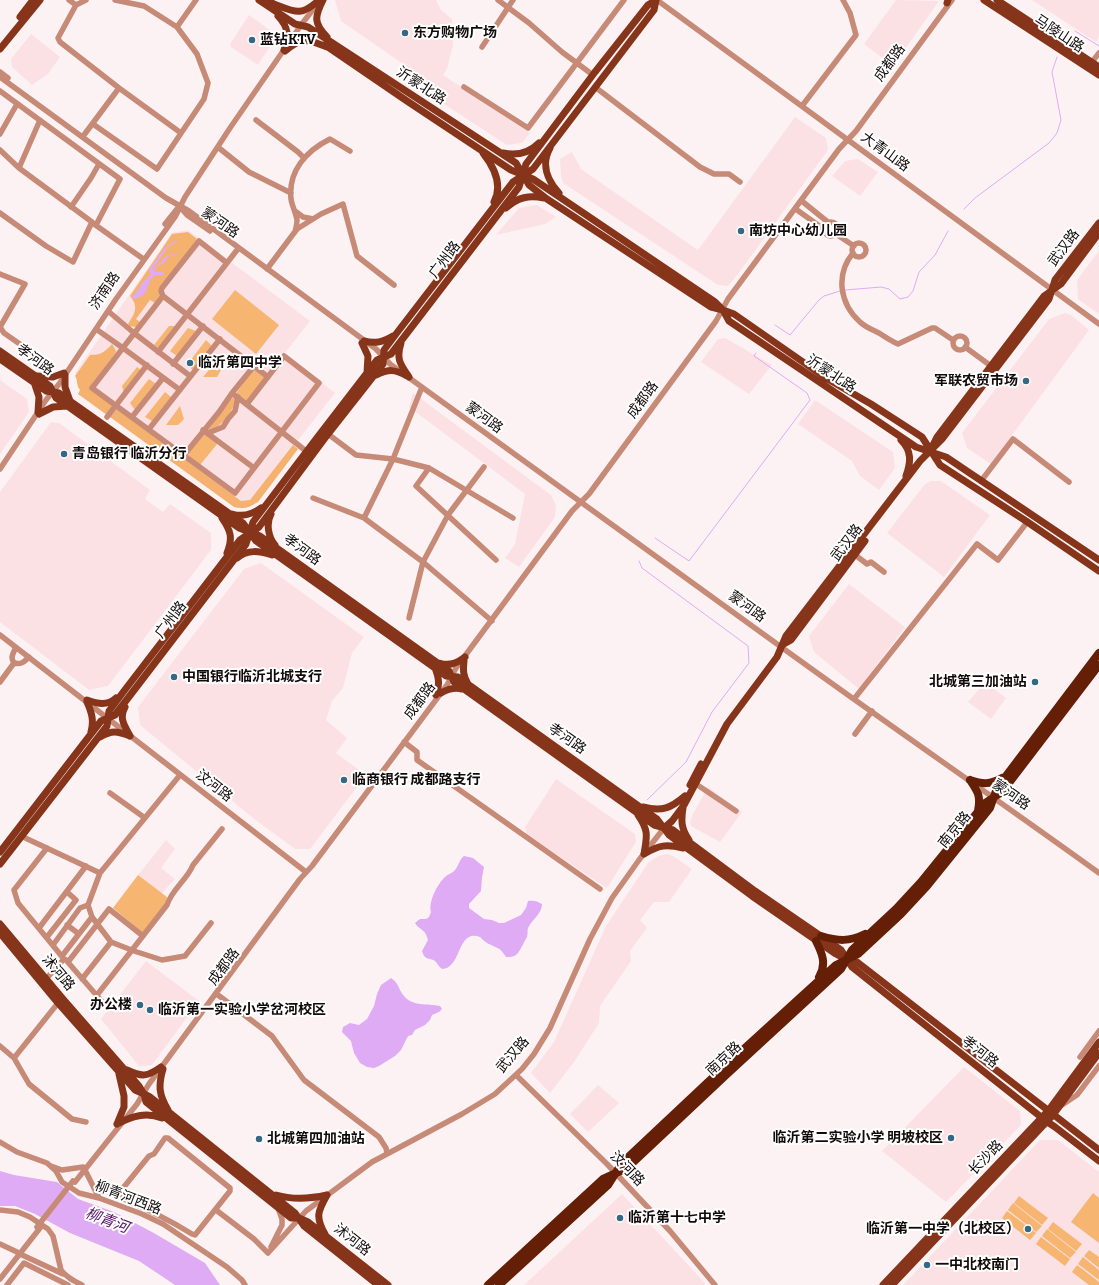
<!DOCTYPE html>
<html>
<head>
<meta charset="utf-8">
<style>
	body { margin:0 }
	canvas { display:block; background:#fcf2f3 }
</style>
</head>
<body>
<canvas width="1099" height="1285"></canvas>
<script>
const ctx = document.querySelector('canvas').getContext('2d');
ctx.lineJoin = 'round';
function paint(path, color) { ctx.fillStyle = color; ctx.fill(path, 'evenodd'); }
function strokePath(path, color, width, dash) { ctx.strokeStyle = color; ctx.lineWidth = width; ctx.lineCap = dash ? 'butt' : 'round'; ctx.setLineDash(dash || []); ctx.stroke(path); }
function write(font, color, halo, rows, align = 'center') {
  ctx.font = font + ' Bitter,"Noto Sans SC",serif'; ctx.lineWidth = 4; ctx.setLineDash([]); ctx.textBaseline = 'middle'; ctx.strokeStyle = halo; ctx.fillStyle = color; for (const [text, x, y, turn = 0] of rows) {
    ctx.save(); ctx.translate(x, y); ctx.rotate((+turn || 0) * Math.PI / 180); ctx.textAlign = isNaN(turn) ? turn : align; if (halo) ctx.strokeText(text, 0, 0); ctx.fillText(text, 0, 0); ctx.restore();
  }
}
const built = new Path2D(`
	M335,0H436L441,10L452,19L453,45L447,69L443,75L530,133L522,143L507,145L430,95L435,86L341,21Z
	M896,0L939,1L893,66L864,44Z
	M1032,0H1099V37L1096,42Z
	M249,15L274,33V40L258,65L231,47L230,44Z
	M31,34L60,57L48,74L32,85L12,67L11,59Z
	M795,117L826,138L828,150L738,274L728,286L718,285L563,183L561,176L560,159L572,152L581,169L698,250Z
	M858,159L878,172L860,196L832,176L845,161Z
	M537,205L556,217L545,224L496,235L519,208Z
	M188,230L310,321L285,353L335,393L251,500L241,502L83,389L75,373L172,233Z
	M1099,251V314L1078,299L1077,280Z
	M1065,313L1071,315L1089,330L991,464L967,448L962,433L1049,319Z
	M725,338L772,365L749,394L701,362L718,339Z
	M0,380L27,399L29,412L0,454Z
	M413,393L551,495L556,505L555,517L519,567L505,558L515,544L525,494L409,407Z
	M815,400L893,452L895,468L879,490L860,476L852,461L798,424Z
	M51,422L59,423L150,490L145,499L163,512L170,504L211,533V550L108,686L89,690L0,622V492Z
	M931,481H941L990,515L944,577L887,533L925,484Z
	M261,563L364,637L352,653L343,688L332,701L326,720L347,738L336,753L366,775L310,849H295L253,818L140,725L138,707L244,569Z
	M849,584L905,627L859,689L814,652L809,636Z
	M985,682L1006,698L991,719L968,702Z
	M556,779L635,834L636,842L607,888L527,835L525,827Z
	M708,787L742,812L720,842L691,826L690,822L693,814Z
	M166,840L175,849L161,868L175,879L161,894L138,875Z
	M667,854L673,856L692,869L669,902H654L640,920L647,928L630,951L631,961L600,1006L599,1023L574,1062L550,1093L531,1073L554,1042L606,926L648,863L658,856Z
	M146,961L199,1001L152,1065L139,1066L101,1019Z
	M964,1067L1020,1111L1021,1125L946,1202L882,1151Z
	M598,1085L619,1103L588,1132L570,1114Z
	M1040,1140H1058L1099,1172V1285H903Z
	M622,1194L705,1283L704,1285H524Z`);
const green = new Path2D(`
	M235,290L279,325L256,354L212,319Z
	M169,326H176L159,348L154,345Z
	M188,328L196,331L177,356L170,351Z
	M206,340L212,346L193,370L187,365Z
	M218,359L221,370L217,377H203Z
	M137,367L141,370L124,393L122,386Z
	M255,370L264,377V379L247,400L245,401L237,394V392L252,371Z
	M149,379L156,384L135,410L130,403Z
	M165,392L171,397L152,421L145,417Z
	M180,406L184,419L178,425H166Z
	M206,433L218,443L200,465L189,456L188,453L203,435Z
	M138,875L167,897L165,904L143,933L113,908Z
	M1093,1193L1099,1198V1243L1071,1222Z
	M1019,1196L1048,1218L1042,1225L1014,1203Z
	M1013,1203L1042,1226L1036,1232L1008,1210Z
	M1007,1211L1036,1233L1030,1240L1002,1218Z
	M1053,1222L1082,1244L1076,1251L1048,1229Z
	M1047,1229L1076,1252L1070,1258L1042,1236Z
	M1041,1237L1070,1259L1065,1266L1036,1244Z
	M1089,1250L1099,1257V1268L1084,1256Z
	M1083,1257L1099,1270V1280L1078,1264Z
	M1077,1265L1099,1282V1285H1089L1072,1272Z`);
const forest = new Path2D(`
	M188,232L197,239L155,303L150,300L136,319L140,322L136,327L129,326L128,324C135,313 139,307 130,296L172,234Z
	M112,344L116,351L114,355L91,385V390L113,406L107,415L78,394L80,390C76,385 78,380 75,376L90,355C101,355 105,352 112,344Z
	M234,397L236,398C233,412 223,425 210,431L208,430L231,399Z
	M117,409L241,501L250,500L293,445L298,449L258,502C249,507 245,510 234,507L110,417Z`);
const water = new Path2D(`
	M176,240L177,241L168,247L152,269L153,270C156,264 162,263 166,256L182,252L168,257L164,263L156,267L155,272H163L164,274V275H155C146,282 149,290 143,295C141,297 137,298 134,299L132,297C137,293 140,286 144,281C146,278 149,276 151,274L149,271L150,268L165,248Z
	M464,856L473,858L484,867L482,877L481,891L469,904V908L484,919L492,920L499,923H504L521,915L526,908L528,901C534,900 537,901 542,904C542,914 533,918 528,928C527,931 528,934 527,937C525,940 520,951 518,953C515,957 511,957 506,957C499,946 498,949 487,943C484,941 482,939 480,937C457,928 462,968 442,969C439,967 437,963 435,961C429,957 425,961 422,951L428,940C425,928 420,931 415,923L420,919H426L429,917L431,912C428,903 437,884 445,877C448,874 453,873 455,870C459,865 459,860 464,856Z
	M391,978C399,983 398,989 404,996C413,1007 427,1003 440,1006L442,1009L439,1012L432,1015L430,1020L425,1025L415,1030L412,1035L408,1036L401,1050L395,1056L379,1066L374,1068L367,1067L360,1063L354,1053L351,1041L342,1032L343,1027L350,1023L359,1025L367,1019L374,1006L377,994L381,985Z
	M0,1171L14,1175L57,1182L78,1199L114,1212L152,1232L205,1263L220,1285H175L139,1261L70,1233L35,1214L15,1206H0Z`);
const stream = new Path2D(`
	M1075,31L1099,46
	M964,209L975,198L1049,143L1057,133L1061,120L1052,72L1057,57
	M845,290L881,287L889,289L900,299L908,297L913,291L919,272L935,255L948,231
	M775,325L790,335L819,300L824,296L840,291
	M655,538L689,561L810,400L807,393L754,356L756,353
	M639,561L642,568L748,646L749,663L712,712L686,762L647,800`);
const minor = new Path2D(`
	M69,0L76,5
	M86,0L76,5L58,38L60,42L119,88L181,133
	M498,0L529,23L562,52L593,75
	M657,0L1099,324
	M177,27L196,0
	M482,47L513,0
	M1092,62L1099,53
	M0,72L8,78
	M0,77L166,198L189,211L376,349L390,364C525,462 660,560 795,657C896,730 998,800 1099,873
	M464,87L528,128L624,0
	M595,87L700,167L714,174H729L740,182
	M0,91L120,179L96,225
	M802,106L856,35L850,13L843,0
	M256,120L298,152L303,157
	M93,124L157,169L204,99L208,83L197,54L177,27L144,6L115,0
	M0,134L17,104
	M84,135L119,88
	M219,148L249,172L291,193
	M0,150L19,168L92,222L73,262L46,246L0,213
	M19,168L40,120
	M803,202L829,223
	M71,207L91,178L99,164
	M181,208L187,215L210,231
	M797,210L825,230
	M295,211L303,217L313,219
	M824 229a7 7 0 1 1 14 0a7 7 0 1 1-14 0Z
	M94,224L142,258
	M165,224L177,209
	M295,232C296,228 297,224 297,220C296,213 292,206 291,199C288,171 306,151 330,139L350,151
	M836,234L854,246
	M852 250a7 7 0 1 1 14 0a7 7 0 1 1-14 0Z
	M853,253C835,275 840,304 860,322C865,327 873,330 879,333C885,337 891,341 898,344L932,328H935L953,340
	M267,269L297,229L321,214L343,204L357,256L394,285
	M0,274L25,284L0,327
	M163,296L161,291L162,288L199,241L227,263
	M108,311L134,333L190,376
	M0,327L4,333L37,356
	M96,329L123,348L180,390
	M953 343a7 7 0 1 1 14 0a7 7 0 1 1-14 0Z
	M965,347L991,366
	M158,352L237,250
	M173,364L203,326
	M232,393L306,451
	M247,404L284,356L319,383L235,493L92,388L163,296L268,377
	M107,417L147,365
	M132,417L163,378
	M149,429L220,339
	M203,430L254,468
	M208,433L223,427L228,419L235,411L238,397
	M328,434L356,455L393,459L429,468L513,518
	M184,455L219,412L232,393L254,366
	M429,468L416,486L496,560
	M0,469L46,400L59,384L116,299L175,217L185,197L230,128L301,25L318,3
	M981,481L1013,439L1069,482
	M313,498L364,518L423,562L492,621
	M364,518L393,459L422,387
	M854,554L867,564L871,562L884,572
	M409,618L423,562L448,515L484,467
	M0,635L306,872
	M16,647C13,654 10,657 14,663C21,665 24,662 29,657
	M0,682L14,663
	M854,699L977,544L998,560L1025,525L1026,521
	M855,734L872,711
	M404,742L417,752V760L600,889
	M696,784L736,811
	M110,793L145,818
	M21,836L100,873L88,905L92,917L111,942L134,951L162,960L185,956L211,923
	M100,873L180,775
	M67,925L79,934
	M39,928L86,866
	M47,937L76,900L67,892
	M53,945L80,908L88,905
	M62,956L92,917
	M66,960L105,1005
	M68,962L109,909L143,936
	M46,979L64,959L18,903L14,890L47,848
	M82,979L111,942
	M97,995L167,905C172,889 187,880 193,865L222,829
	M218,995L272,1036L304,1080L379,1137L386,1148L387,1153
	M58,1003L14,1058L29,1084L72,1119L86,1122
	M0,1046L14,1058
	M1080,1057L1099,1031
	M516,1075L607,1164L670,1231L715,1285
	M1062,1105L1077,1095L1099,1066
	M165,1138H168L230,1188V1191L195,1235L192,1234C168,1219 145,1208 119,1197V1193L149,1156L154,1154Z
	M0,1142L17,1152L47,1163L56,1171L62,1182L79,1193L99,1198L142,1214L163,1224L227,1267L242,1280L245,1285
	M51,1166L62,1170L83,1167
	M85,1170L99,1198
	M75,1182L137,1104L149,1084L300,879L312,866L447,685L456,668L572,511L589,494L716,321L728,299L839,149L856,131L952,0
	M0,1210L18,1212L30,1217L48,1229L53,1236L61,1270C66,1277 74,1281 82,1285
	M216,1210L254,1239L268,1253
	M0,1244L17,1252
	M271,1247L282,1225V1219L278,1208
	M268,1253L306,1211L372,1162L462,1114L495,1094L522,1069L534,1054L550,1028L590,939L612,898L639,860L664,828
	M20,1254L63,1274
	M0,1279L40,1228
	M7,1285L24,1263L68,1285`);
const major = new Path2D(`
	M259,0L295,24L308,27L516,163L529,185L547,199L711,307L723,310L734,314L826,378L871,404L922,437L940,465L1026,521L1099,571
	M268,0L278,7
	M323,0C315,16 313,23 327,37
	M984,0L1099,75
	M997,0L1099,67
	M947,3L948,0
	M274,4C295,12 301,17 319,0
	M278,16C289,28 289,36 284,50
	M20,17L33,0
	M325,45L407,101L511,170L533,179L715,302L723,310L729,321L916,447L946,457L1099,560
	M0,49L40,0
	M285,51C303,36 306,39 327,47
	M550,148C541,164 547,180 559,193
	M483,153C494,167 503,185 494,202
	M503,153C517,156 529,153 539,143
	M506,208C518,197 529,195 544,198
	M364,341C375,344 383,342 393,336
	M362,343L368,356L367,373
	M401,343C396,359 400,364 409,377
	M0,351L50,386L56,398L239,528L260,536L449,671L454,682L654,825L673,830L755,891L841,950L852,967L1046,1121L1055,1127L1099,1161
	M0,359L46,391L59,393L70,401L243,523L256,541L279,557L446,676L458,677L657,819L669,835L752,896L836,954L847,960L857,962L1099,1150
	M65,375V387L70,401
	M376,375C389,369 394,369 407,376
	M37,376L53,377L64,373
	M34,382L39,397L38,412
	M39,414L53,407L67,406
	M901,440C912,451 911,462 906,476
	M933,445L937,437L1044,296L1061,284L1099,233
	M232,514C242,517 253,514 261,508
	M271,514C266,523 268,537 275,545
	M222,518C231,531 233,538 227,553
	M237,558C248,549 259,551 272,555
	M782,645L791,640L865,541
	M464,661C463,670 463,676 468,684
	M439,663C449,666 456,664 465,657
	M435,668C439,678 440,685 436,695
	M441,693C448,689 454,687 462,689
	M87,700C98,704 107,706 116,698
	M87,702C92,713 94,721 91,732
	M125,707C119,718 124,725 130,736
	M100,737C112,730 117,731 130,736
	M690,785L701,764
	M643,807C662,812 671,808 685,796
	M683,808C681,820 681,829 689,840
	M638,815C649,831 647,836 644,854
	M664,828L672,821L684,805L727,724L777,657L786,636L920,461L942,439L1049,299L1055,280L1099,223
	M0,852L101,721L115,715L246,544L253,522L316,439L377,360L391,354L519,187L526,164L595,72L648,5L656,0
	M644,854C659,845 666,844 683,848
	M0,864L107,726L109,711L124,691L240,540L259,527L328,434L383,364L384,350L396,334L513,182L533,169L654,10L656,0
	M0,924L63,999L139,1086L144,1094L146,1102L291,1218H299L308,1222L388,1285
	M0,933L58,1003L135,1090L144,1094L150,1097L295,1213L304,1226L378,1285
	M163,1069C158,1086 159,1095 168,1110
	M127,1070C142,1077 147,1077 161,1067
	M117,1124L124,1107V1096L119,1074
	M117,1124C132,1116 146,1112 162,1118
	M276,1195C293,1200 309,1199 327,1195
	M325,1234C315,1217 318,1211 327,1195
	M883,1285L1048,1111L1099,1042
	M892,1285L1053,1115L1099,1053`);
const highway = new Path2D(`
	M970,780C982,784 990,785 1002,778
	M970,780C978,792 981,796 978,811
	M821,936C838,941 849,942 865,934
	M816,941C822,953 827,964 819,977
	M488,1285L603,1179L627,1168L727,1074L841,969L852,950L896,909L921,882L985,803L1002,792L1099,665
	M499,1285L608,1185L622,1163L722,1069L836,965L858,954L901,914L927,886L990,808L997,788L1099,653`);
const minorBridge = new Path2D(`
	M37,1227L73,1181`);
const markers = [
	[405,33,4,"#336984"],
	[252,40,4,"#336984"],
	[741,231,4,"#336984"],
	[190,363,4,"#336984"],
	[1026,381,4,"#336984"],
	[64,454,4,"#336984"],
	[174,677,4,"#336984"],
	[1035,682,4,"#336984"],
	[344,780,4,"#336984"],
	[140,1005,4,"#336984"],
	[150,1010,4,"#336984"],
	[951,1138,4,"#336984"],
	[259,1139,4,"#336984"],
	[620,1218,4,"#336984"],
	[1028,1229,4,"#336984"],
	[927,1265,4,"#336984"]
];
const poiNames = [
	["东方购物广场",413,33],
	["蓝钻KTV",260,40],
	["南坊中心幼儿园",749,231],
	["临沂第四中学",198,363],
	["军联农贸市场",1018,381,"right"],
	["青岛银行 临沂分行",72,454],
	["中国银行临沂北城支行",182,677],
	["北城第三加油站",1027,682,"right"],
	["临商银行 成都路支行",352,780],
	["办公楼",132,1005,"right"],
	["临沂第一实验小学岔河校区",158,1010],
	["临沂第二实验小学 明坡校区",943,1138,"right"],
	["北城第四加油站",267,1139],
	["临沂第十七中学",628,1218],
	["临沂第一中学（北校区）",1020,1229,"right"],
	["一中北校南门",935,1265]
];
const streetNames = [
	["马陵山路",1059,34,33],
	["成都路",890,63,-54],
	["沂蒙北路",421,86,33],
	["大青山路",885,152,36],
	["蒙河路",220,223,35],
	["武汉路",1064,248,-53],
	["广州路",445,260,-53],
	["济南路",105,291,-56],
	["孝河路",35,360,36],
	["沂蒙北路",831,374,34],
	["成都路",643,400,-54],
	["蒙河路",484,418,36],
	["武汉路",847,543,-53],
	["孝河路",302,550,36],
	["蒙河路",747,607,36],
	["广州路",171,620,-53],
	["成都路",420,701,-53],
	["孝河路",567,739,35],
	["汶河路",214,786,38],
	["蒙河路",1011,795,35],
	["南京路",955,830,-51],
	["成都路",224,967,-53],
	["沭河路",58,973,50],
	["孝河路",980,1052,38],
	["武汉路",513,1055,-50],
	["南京路",724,1059,-43],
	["长沙路",986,1158,-46],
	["汶河路",627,1169,46],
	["柳青河西路",128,1198,21],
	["沭河路",352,1240,38]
];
const waterNames = [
	["柳青河",107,1221,21]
];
paint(built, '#fbe1e4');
paint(green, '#f7b572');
paint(forest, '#f4b26e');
paint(water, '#dfabf4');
strokePath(stream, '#dfabf4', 1);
strokePath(minor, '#c68a77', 5.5);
strokePath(major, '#87351a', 7);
strokePath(highway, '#641f06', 8);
strokePath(minorBridge, '#c68a77', 5.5);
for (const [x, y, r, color] of markers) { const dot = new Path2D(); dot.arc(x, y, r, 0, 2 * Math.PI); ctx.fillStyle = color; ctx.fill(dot); strokePath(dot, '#fff', 1.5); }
write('bold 14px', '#110a0b', '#fff', poiNames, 'left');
write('14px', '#110a0b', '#fff', streetNames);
write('italic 15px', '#54146a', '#fff', waterNames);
</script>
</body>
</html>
